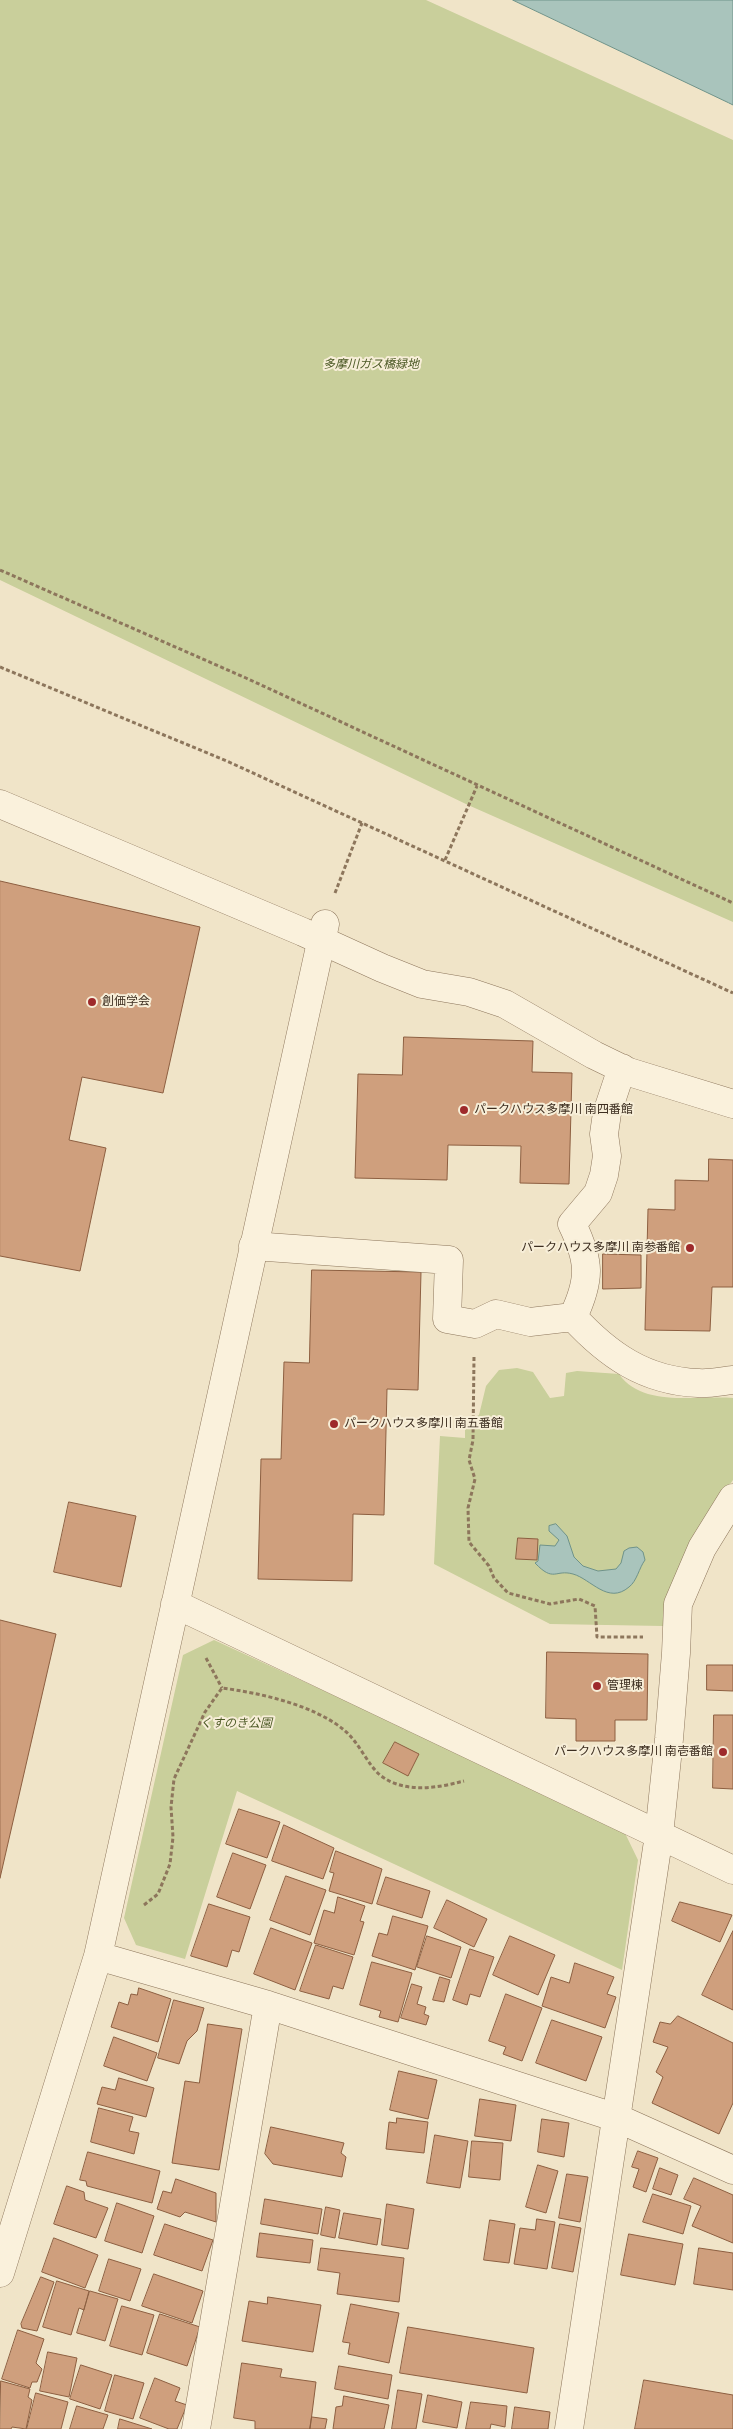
<!DOCTYPE html>
<html>
<head>
<meta charset="utf-8">
<style>
	body { margin:0 }
	canvas { display:block; background:#f0e4c8 }
</style>
</head>
<body>
<canvas width="733" height="2429"></canvas>
<script>
const ctx = document.querySelector('canvas').getContext('2d');
ctx.lineJoin = 'round';
function paint(path, color) { ctx.fillStyle = color; ctx.fill(path, 'evenodd'); }
function strokePath(path, color, width, dash) { ctx.strokeStyle = color; ctx.lineWidth = width; ctx.lineCap = dash ? 'butt' : 'round'; ctx.setLineDash(dash || []); ctx.stroke(path); }
function write(font, color, halo, rows, align = 'center') {
  ctx.font = font + ' "Times New Roman","Noto Sans JP",serif'; ctx.lineWidth = 4; ctx.setLineDash([]); ctx.textBaseline = 'middle'; ctx.strokeStyle = halo; ctx.fillStyle = color; for (const [text, x, y, turn = 0] of rows) {
    ctx.save(); ctx.translate(x, y); ctx.rotate((+turn || 0) * Math.PI / 180); ctx.textAlign = isNaN(turn) ? turn : align; if (halo) ctx.strokeText(text, 0, 0); ctx.fillText(text, 0, 0); ctx.restore();
  }
}
const green = new Path2D(`
	M0,0H426L733,140V922L468,805L0,580Z
	M517,1368L533,1372L550,1398L564,1396L566,1373L577,1371L619,1374C642,1408 698,1395 733,1398V1480L716,1504L675,1576L666,1602L663,1626L550,1624L434,1564L440,1436L465,1438V1422L479,1415L486,1386L499,1370Z
	M214,1640L623,1829L638,1860L622,1970L237,1791L185,1959L136,1945L124,1918L183,1655Z`);
const water = new Path2D(`
	M513,0H733V105L729,103Z
	M556,1524L567,1536L574,1557L583,1566L598,1571L616,1569L621,1563L624,1551L629,1548L637,1547L643,1552L645,1560C639,1568 637,1581 629,1587C608,1605 591,1579 573,1574C555,1569 554,1583 535,1563L538,1561L540,1545L555,1546L559,1540L549,1531V1526Z`);
const building = new Path2D(`
	M0,881L200,927L163,1093L82,1077L69,1140L106,1148L80,1271L0,1256Z
	M404,1037L533,1041L532,1072L572,1073L569,1184L520,1183L521,1146L448,1145L447,1180L355,1178L358,1074L402,1075Z
	M709,1159L733,1160V1287H712L710,1331L645,1330L648,1209L675,1210V1180L708,1181Z
	M603,1254L641,1255V1288L603,1289Z
	M312,1270L421,1272L418,1390L387,1389L384,1515L353,1514L352,1581L258,1579L261,1459H281L284,1362L309,1363Z
	M69,1502L136,1516L121,1587L54,1572Z
	M518,1538L538,1539L537,1560L516,1559Z
	M0,1620L56,1634L0,1878Z
	M547,1652L648,1654L647,1720H615V1741H576V1719L546,1718Z
	M707,1665H733V1691L707,1690Z
	M714,1715H733V1789L713,1788Z
	M395,1742L419,1754L408,1776L383,1763Z
	M239,1809L280,1822L267,1858L226,1844Z
	M284,1825L334,1848L323,1879L272,1861Z
	M336,1851L382,1869L372,1904L329,1891L334,1873L330,1872Z
	M233,1853L266,1865L250,1909L217,1897Z
	M286,1876L326,1890L310,1935L270,1920Z
	M386,1877L430,1891L422,1918L377,1904Z
	M338,1897L365,1906L360,1921L364,1922L354,1955L314,1943L324,1910L334,1913Z
	M447,1900L487,1919L474,1947L434,1928Z
	M680,1902L732,1915L720,1942L672,1921Z
	M209,1904L250,1917L239,1952L232,1950L227,1967L191,1956Z
	M393,1916L428,1926L415,1970L372,1956L379,1933L387,1935Z
	M271,1928L312,1943L295,1990L254,1974Z
	M733,1931V2010L702,1995Z
	M427,1936L461,1947L451,1978L417,1967Z
	M510,1936L555,1955L538,1995L493,1975Z
	M316,1945L353,1957L343,1989L333,1986L329,1999L300,1991Z
	M470,1949L494,1957L480,1997L470,1994L467,2005L453,2000Z
	M372,1962L412,1973L398,2022L379,2017L381,2011L360,2005Z
	M575,1963L614,1977L607,1994L616,1997L605,2028L542,2006L551,1977L569,1983Z
	M440,1977L450,1980L444,2002L433,2000Z
	M412,1984L422,1987L417,2004L426,2007L424,2014L429,2016L426,2025L401,2018Z
	M139,1988L171,1999L158,2042L111,2027L119,2002L128,2005L131,1994L137,1995Z
	M506,1994L542,2008L522,2061L503,2054L506,2047L489,2041Z
	M174,2000L204,2008L197,2031L187,2041L179,2064L158,2058Z
	M678,2016L733,2043V2103L719,2134L652,2103L663,2077L656,2072L668,2047L653,2042L660,2022L670,2024Z
	M552,2020L602,2037L586,2081L536,2063Z
	M208,2024L242,2029L219,2170L172,2163L185,2081L199,2083Z
	M114,2037L157,2053L147,2081L104,2066Z
	M399,2071L437,2080L428,2119L390,2110Z
	M119,2078L154,2088L146,2117L97,2104L102,2087L115,2090Z
	M480,2099L516,2105L511,2141L475,2136Z
	M99,2108L133,2117L129,2131L139,2133L134,2154L91,2142Z
	M397,2118L428,2122L424,2153L386,2149L389,2122L396,2123Z
	M542,2119L569,2123L564,2157L538,2152Z
	M271,2127L344,2143L341,2153L346,2157L342,2177L273,2164L265,2154Z
	M435,2135L468,2141L460,2188L427,2183Z
	M472,2141L503,2143L500,2180L469,2177Z
	M638,2151L658,2158L646,2192L633,2187L639,2169L632,2167Z
	M88,2152L160,2171L152,2203L87,2186L86,2181L80,2180Z
	M538,2165L558,2171L546,2213L526,2207Z
	M660,2168L678,2175L671,2195L653,2189Z
	M567,2174L588,2177L580,2222L559,2218Z
	M694,2178L733,2195V2243L692,2226L701,2206L684,2199Z
	M176,2179L216,2193V2222L185,2212L180,2217L157,2209L163,2191L171,2193Z
	M67,2186L84,2192L85,2200L108,2208L96,2238L54,2224Z
	M653,2194L691,2206L683,2234L643,2222Z
	M265,2199L322,2209L318,2234L261,2224Z
	M117,2203L154,2216L142,2253L105,2241Z
	M387,2204L414,2209L408,2249L382,2245Z
	M326,2207L340,2210L335,2238L321,2235Z
	M344,2213L381,2219L377,2245L339,2238Z
	M537,2219L555,2222L547,2269L514,2264L520,2228L535,2230Z
	M490,2220L515,2224L509,2263L484,2260Z
	M165,2224L213,2240L202,2271L154,2255Z
	M560,2224L581,2228L573,2272L552,2268Z
	M260,2233L313,2240L310,2263L257,2257Z
	M629,2234L683,2244L675,2285L621,2275Z
	M54,2238L98,2255L85,2288L42,2272Z
	M321,2248L404,2258L399,2302L337,2294L340,2273L318,2270Z
	M699,2248L733,2253V2290L694,2284Z
	M109,2259L141,2269L130,2301L99,2291Z
	M154,2274L203,2291L192,2323L142,2306Z
	M41,2277L54,2282L37,2331L22,2328L21,2324Z
	M57,2281L89,2291L84,2310L79,2308L71,2335L43,2327Z
	M90,2291L118,2299L105,2341L77,2333Z
	M268,2297L321,2305L313,2352L242,2341L249,2301L267,2304Z
	M351,2304L399,2313L389,2363L348,2354L350,2343L343,2342Z
	M122,2306L154,2315L142,2355L110,2346Z
	M160,2314L200,2327L187,2366L147,2353Z
	M408,2327L534,2348L527,2393L400,2373Z
	M18,2330L44,2339L36,2363L42,2369L37,2382H32L30,2388L2,2379Z
	M48,2352L77,2358L69,2397L40,2391Z
	M242,2363L282,2369L280,2377L316,2382L310,2429H255V2421L234,2418Z
	M81,2365L112,2375L100,2409L70,2399Z
	M339,2366L392,2375L388,2399L335,2389Z
	M115,2375L144,2383L133,2419L105,2411Z
	M155,2378L180,2388L175,2401L187,2405L177,2429H169L140,2418Z
	M644,2380L733,2395V2429H635Z
	M1,2381L30,2389L28,2397L32,2400L26,2429L12,2427L11,2429H0Z
	M398,2390L422,2394L416,2429H392Z
	M36,2393L68,2402L61,2429H27Z
	M428,2395L462,2402L457,2428L423,2422Z
	M344,2396L389,2405L384,2429H333L336,2407L342,2406Z
	M471,2402L507,2406L505,2427L491,2424L490,2429H466Z
	M77,2406L108,2415L103,2429H70Z
	M515,2407L550,2412L548,2429H512Z
	M312,2417L327,2419L325,2429H310Z
	M120,2419L152,2429H118Z`);
const path = new Path2D(`
	M0,570L246,678L733,903
	M0,667L229,762L733,993
	M445,860L477,786
	M335,893L362,823
	M474,1357L473,1440L469,1460L475,1479L468,1508L469,1542L489,1566L494,1578L508,1593L550,1604L579,1599L595,1606L597,1637H643
	M206,1658L222,1688
	M144,1905L158,1894L170,1864L173,1837L171,1807L174,1779L205,1712L222,1688C260,1693 314,1705 344,1730C358,1741 368,1765 380,1775C404,1794 437,1788 464,1781`);
const pedestrian = new Path2D(`
	M0,804L303,932L382,968L422,984L469,992L505,1004L594,1055L629,1072L733,1104
	M253,1246L449,1260L447,1319L475,1324L496,1314L530,1322L573,1317C608,1355 645,1381 698,1383C710,1384 722,1381 733,1380
	M573,1317C591,1279 590,1261 572,1224L598,1193L604,1175L607,1156L604,1134L607,1113L622,1068
	M659,1835L669,1739L676,1653L678,1604L702,1548L733,1498`);
const minor = new Path2D(`
	M175,1604L733,1870
	M98,1956L268,2005L617,2118L733,2170
	M0,2273L98,1956L325,924
	M196,2429L268,2005
	M569,2429L659,1835`);
const markers = [
	[92,1002,5,"#9e2a2b"],
	[464,1110,5,"#9e2a2b"],
	[690,1248,5,"#9e2a2b"],
	[334,1424,5,"#9e2a2b"],
	[597,1686,5,"#9e2a2b"],
	[723,1752,5,"#9e2a2b"]
];
const parkNames = [
	["多摩川ガス橋緑地",371,365],
	["くすのき公園",236,1724]
];
const poiNames = [
	["創価学会",102,1002],
	["パークハウス多摩川 南四番館",474,1110],
	["パークハウス多摩川 南参番館",680,1248,"right"],
	["パークハウス多摩川 南五番館",344,1424],
	["管理棟",607,1686],
	["パークハウス多摩川 南壱番館",713,1752,"right"]
];
paint(green, '#c9cf9b');
paint(water, '#a9c4bc');
strokePath(water, '#6f938a', 1);
paint(building, '#cf9f7d');
strokePath(building, '#8d5f41', 1);
strokePath(pedestrian, '#8d765c', 29);
strokePath(minor, '#8d765c', 29);
strokePath(path, '#8d765c', 3, [4, 2.5]);
strokePath(pedestrian, '#faf1dc', 28);
strokePath(minor, '#faf1dc', 28);
for (const [x, y, r, color] of markers) { const dot = new Path2D(); dot.arc(x, y, r, 0, 2 * Math.PI); ctx.fillStyle = color; ctx.fill(dot); strokePath(dot, '#f7eed8', 2); }
write('italic 12px', '#4d5a26', '#f7eed8', parkNames);
write('12px', '#3d2e20', '#f7eed8', poiNames, 'left');
</script>
</body>
</html>
